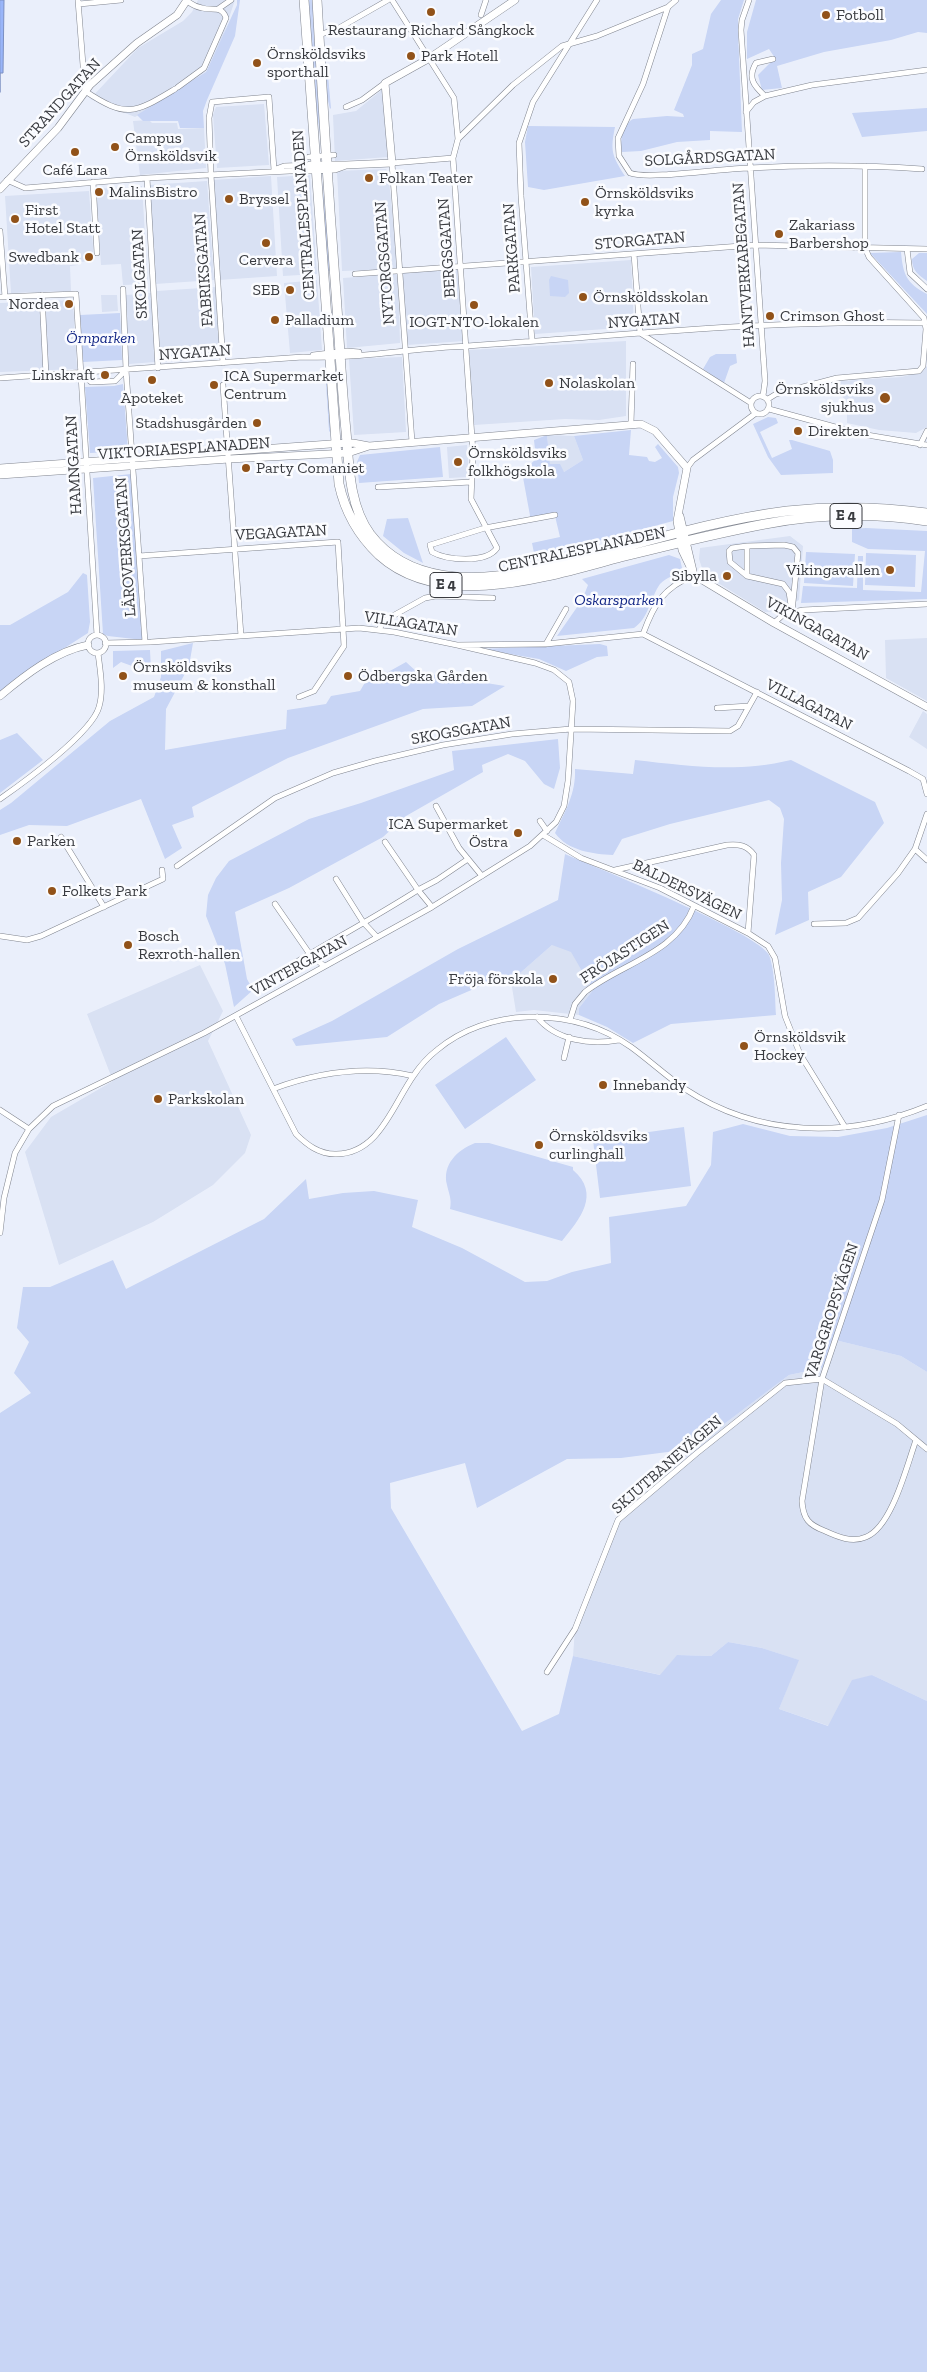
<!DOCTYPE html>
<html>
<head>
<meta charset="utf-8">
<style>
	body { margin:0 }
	canvas { display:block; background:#eaeffb }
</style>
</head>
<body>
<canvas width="927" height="2372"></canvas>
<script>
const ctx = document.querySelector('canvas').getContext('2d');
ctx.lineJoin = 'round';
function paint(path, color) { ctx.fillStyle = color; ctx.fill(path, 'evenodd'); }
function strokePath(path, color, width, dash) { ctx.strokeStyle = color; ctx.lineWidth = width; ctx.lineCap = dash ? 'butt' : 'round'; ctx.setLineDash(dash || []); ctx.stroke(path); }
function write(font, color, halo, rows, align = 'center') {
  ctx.font = font + ' "Zilla Slab",serif'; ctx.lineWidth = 5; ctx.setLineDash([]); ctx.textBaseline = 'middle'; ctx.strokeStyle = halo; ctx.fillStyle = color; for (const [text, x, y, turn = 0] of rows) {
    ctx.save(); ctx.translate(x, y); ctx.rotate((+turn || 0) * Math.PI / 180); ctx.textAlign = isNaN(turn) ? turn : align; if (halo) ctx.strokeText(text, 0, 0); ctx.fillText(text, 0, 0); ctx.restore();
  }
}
const built = new Path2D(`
	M198,0H235L223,36L205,72L165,100L135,117L90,99L138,48L183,21L192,12Z
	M384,88L388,157L335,161L333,115L356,111Z
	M264,104L269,165L217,168L213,115L216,107Z
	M149,120L152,123H177L178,129L204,128L206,168L140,175L133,121Z
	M386,169L388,171L398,269L342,271L337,171Z
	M310,175L317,274L283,276L277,177Z
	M271,176L277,276L219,280L213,180Z
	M207,181L214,280L155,284L148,185Z
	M142,186L148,284L123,285L121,264L101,265L96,189Z
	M89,191L94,261L78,262V265L70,266L71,291L11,293L5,196Z
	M631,260L634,327L535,334L531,267Z
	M460,269L465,341L407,345L401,273Z
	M398,274L400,343L347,348L343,278Z
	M317,280L322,350L290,353L284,283Z
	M216,287L221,358L161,362L157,291Z
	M152,293L155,362L129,364L126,295Z
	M101,295H117L118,311L102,312Z
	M73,300L77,369L0,372V303Z
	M626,341V416L599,420L565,419L474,425L469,350Z
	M402,357L406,432L354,435L349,359Z
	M927,366V427L916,433L879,430L847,423V404L840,392L841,381L902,377L923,371Z
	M547,435L574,436L583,460L564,472L550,464Z
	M467,445L469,477L449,478L447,447Z
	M790,536L803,546L799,600L780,611L765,612L710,578L702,568L699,559L700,548Z
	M927,638V701L886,678L885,640Z
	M923,711L927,714V749L909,737Z
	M580,944L587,980L593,990L579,1008V1015L534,1010L516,1012L511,981L552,945Z
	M200,965L223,1011L208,1041L251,1135L245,1153L213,1185L153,1222L59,1265L25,1152L51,1117L113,1081L87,1014Z
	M835,1340L901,1356L927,1372V1701L872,1675L829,1726L779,1709L798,1660L762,1648L728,1642L711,1656L678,1655L661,1675L573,1656L575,1629L618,1520L691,1449L789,1375L821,1368Z`);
const green = new Path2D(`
	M237,0H240L235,36L207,100L203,111L204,128H180L178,121H143L137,115L206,72L237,5Z
	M307,0H314L323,152L314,97Z
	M721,0H744L738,19V31L742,132L710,131V140L677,142L641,151L622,152C620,141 622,125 633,119L667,116L684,117L683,114L674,110L692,65V54L703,49L711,14Z
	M756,0H927V33L918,32L891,40L824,52L777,66L782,88L762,90L758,75L775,58L769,49L747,59V32Z
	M327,64L331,108L330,109L327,97L325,65Z
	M927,108V131L862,137L852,113Z
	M528,126L615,127C610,151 612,156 625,176L544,190L528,187L525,142Z
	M322,180L331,271H327Z
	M901,252C903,274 906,283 927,294V314L870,253Z
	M919,253H927V281C918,275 912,270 912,259Z
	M551,276L568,280L569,293L565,297L550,296L549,280Z
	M120,313L122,360L83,362L80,315Z
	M716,354H736L737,363L730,366L724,383L703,369L710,357Z
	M325,368H327L331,433L329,431Z
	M123,384L128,451L90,453L85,387L114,386Z
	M768,417L776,418L778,423L760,432L772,458L792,449L789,440H792L830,451L833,460V473L781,475L768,457L753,424Z
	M631,430L629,455L647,457L649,461L655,462L662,458L655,447L658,444L678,467L679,473L673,497V521L516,563L513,559L534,553L532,543L560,537L555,516L531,521L522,472L536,459L534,440L547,435L550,464H560L564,472L583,460L574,436Z
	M440,447L443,477L359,483L357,462L360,455Z
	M131,474L143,640L108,636L103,634L93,478Z
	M408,518L423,563L404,553L383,536L387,519Z
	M866,528L927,531V599L801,603L803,586L857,588L858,556H863V590L921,592L925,551L868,549L852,542V529Z
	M806,552L855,554L853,586L804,583Z
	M866,553L916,555L915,587L865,585Z
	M669,555L680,559L682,568C676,576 666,577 660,584C650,598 649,618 634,628L557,636L582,600L588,585L582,579Z
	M83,573L87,575L90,622L88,633L27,672L0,693V625H10L68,592Z
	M193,643L189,666L166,709L165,750L286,729L287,710L326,704L331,696L360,691L367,679L381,676L406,662L417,672L505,686L472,706L423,709L288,758L192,807L194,817L172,825L182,848L165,859L141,799L67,826L29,825L0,835V810L11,803L110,721L154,697L161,677V651Z
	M600,644L607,646L608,656L597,657L566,671L539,659L481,649Z
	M150,650L151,670H146L144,665L132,666L121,662L113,668V651Z
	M17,733L43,760L0,793V740Z
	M558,739L560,768L554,789L544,784L525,761L508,754L482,765L483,772L406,816L383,837L289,888L235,912L247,979L253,990L234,1007L225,964L206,916L208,895L216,878L229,861L309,819L361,803L454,770L452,751Z
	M635,760C689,766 737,773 791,760L875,802L884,823L841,877L808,892L809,920L775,935L782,900L781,863L784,819L780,808L769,800L670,824L622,839L613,855C593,854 568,851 555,833C565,811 576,794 575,769L633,774Z
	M565,854C597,868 759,933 769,955C775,970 775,998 776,1015L671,1024L633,1043L607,1027L579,1015V1008L593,990L571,952L552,945L511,981L483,985L439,1004L387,1037L296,1046L292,1039L332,1021L458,949L558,900Z
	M506,1037L536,1080L465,1129L435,1085Z
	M927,1115V1372L901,1356L835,1340L822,1368L789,1375L691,1449L621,1458L567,1459L477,1508L465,1463L390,1483L391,1508L522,1731L559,1714L573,1656L660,1675L677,1655L711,1656L728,1642L762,1648L799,1660L779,1709L828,1726L852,1680L872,1675L927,1701V2372H0V1413L31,1393L14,1373L29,1342L17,1328L23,1287H50L113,1260L126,1289L264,1219L306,1179L309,1199L343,1193L374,1191L418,1200L412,1227L462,1248L525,1282L547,1281L572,1272L611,1263L609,1217L686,1206L711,1165L713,1132L743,1124L790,1136L838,1137L887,1128Z
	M684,1127L691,1186L600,1198L593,1140Z
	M475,1143H489L573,1167V1170C601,1194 580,1219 562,1241L450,1209C452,1199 449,1194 447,1185C442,1165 457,1150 475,1143Z`);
const water = new Path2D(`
	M0,0H4L3,73H0V92Z`);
const street = new Path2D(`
	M78,0L85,91C127,119 135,113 175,89
	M392,0L454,98L458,139L453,158L473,453L471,499L497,548C486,564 446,560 432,552L430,545L485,528L555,515
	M676,0L668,7L643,84L618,138L619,156L630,173C647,180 725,168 749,168C806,165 864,165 922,169
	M749,0L742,20L741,30L765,381L763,396
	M79,4L121,0
	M218,9L231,0
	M481,15L486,0
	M319,35L339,28L388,0
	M178,87L204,68L226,18C222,5 212,11 202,8C197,7 191,4 187,1
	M765,96C754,86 747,78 756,63L773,59
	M346,107L362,100L385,83
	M746,112L754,102L765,96L812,85L927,70
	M458,139L513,85L562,46L597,36L668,7
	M309,157L334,155
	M276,169L284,166L310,165
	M147,178L158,368
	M7,180L25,188L147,178L310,170
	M93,182L97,253
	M0,231L5,297
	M907,249L910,273L927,289
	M634,254L640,333L751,403
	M355,274L755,245L927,249
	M123,289L126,370L145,642
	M42,295L46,375
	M0,297L76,294L97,635
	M532,341L521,196L519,143L533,102L597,0
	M313,355L347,351L359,352
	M223,363L211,175L209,118L212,102L269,97L274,170
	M81,373L91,382L115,381L126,370
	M0,378L303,357C352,359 401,350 450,347C608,337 766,319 925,323
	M223,385L241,636
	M751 405a9 9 0 1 1 18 0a9 9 0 1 1-18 0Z
	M768,399L776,394L837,378L919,371L923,366L926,329L924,318L869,257L865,248V166
	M769,409L861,434L927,445
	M631,423L633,364
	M412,442L392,163L453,158
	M920,445L927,431
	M687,468L693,460L756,413
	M378,487L471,482
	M784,545L793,547L798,553L792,612L789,592L783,584L747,576V546Z
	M139,556L338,542L344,646L314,691L299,697
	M747,576L730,562L729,551L732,548L747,546
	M774,623L784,614L803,610L927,604
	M379,630L382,624L389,618L425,598L436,596L493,598
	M643,634C654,604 663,588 694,575
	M88 644a9 9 0 1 1 18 0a9 9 0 1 1-18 0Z
	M105,643L151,642L359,628L394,632L457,645L546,644L643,634L909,771L923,779L927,794
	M546,644L566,609
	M717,708L749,706
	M0,799C23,783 92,733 99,707C104,690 100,670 98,653
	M436,806L459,848L482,876
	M540,821L547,831
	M543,835L581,858L660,888L748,933L768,946L775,958L785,1016L800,1054L845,1127
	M61,837L104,907
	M385,842L418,890L437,880L468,859
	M915,849L927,860
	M177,866L275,798L333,773L375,761L443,745L512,734L571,729L730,731L738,726L757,692
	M615,870L727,845C739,844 747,845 754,855L748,933
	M336,879L363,922L376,936
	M275,904L309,953L324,966
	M814,924L846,923L858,918L898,873L915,849L927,814
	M0,936L27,940L41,936L163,879L162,870
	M261,984C312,951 366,923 418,890L432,907
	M236,1016L296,1134C307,1145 319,1154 335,1154C379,1155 393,1104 414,1075C420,1066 428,1057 437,1050C462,1029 495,1018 528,1017C565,1016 600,1025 631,1047C649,1060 666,1076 685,1089C758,1137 847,1139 927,1106
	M537,1017C556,1041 591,1045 619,1040
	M570,1020L575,1004L585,992C622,963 676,954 694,906
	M564,1058L569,1037
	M273,1089C319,1072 365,1065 413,1076
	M0,1110L29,1129
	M899,1115L882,1200L822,1379L802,1501C803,1519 809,1525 825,1531C838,1537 852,1543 866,1537C892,1527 907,1465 916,1440
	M0,1233L4,1198L15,1153L29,1129L53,1106L204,1033L432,907L530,846L556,822L564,806L568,781L573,701L569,682L554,670L535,663L457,645
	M822,1379L897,1424L927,1449
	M547,1672L575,1629L618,1520L697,1453L785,1383L822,1379`);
const secondary = new Path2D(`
	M310,165H346L392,163L385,83L428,59L515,0
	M310,170L335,169L346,165
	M0,189L58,128L90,85L137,43L177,15L187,0
	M0,468L330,444L353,443L369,446
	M0,475L229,459L348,453L369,446L641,424L655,431L687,468L677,521L682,550L694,575L774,623L927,707
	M680,516L693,571
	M0,696C25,675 56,651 88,645`);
const highway = new Path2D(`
	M304,0L339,484C345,512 358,535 379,555C442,612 549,576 621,557C669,545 717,533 765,524C818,514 874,513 927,521
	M317,0C322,93 328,187 335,280C339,330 341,381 346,431C349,465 349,505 370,534C408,584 474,582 530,571C616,552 700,522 787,511C834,506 880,507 927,513`);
const markers = [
	[431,12,5,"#915219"],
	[826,15,5,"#915219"],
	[411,56,5,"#915219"],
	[257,63,5,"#915219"],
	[115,147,5,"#915219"],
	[75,152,5,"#915219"],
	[369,178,5,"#915219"],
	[99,192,5,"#915219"],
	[229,199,5,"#915219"],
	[585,202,5,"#915219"],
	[15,219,5,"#915219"],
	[779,234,5,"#915219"],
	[266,243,5,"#915219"],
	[89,257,5,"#915219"],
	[290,290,5,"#915219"],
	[583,297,5,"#915219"],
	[69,304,5,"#915219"],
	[474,305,5,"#915219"],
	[770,316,5,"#915219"],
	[275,320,5,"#915219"],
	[105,375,5,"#915219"],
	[152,380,5,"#915219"],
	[549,383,5,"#915219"],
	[214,385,5,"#915219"],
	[885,398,6,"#915219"],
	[257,423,5,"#915219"],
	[798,431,5,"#915219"],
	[458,462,5,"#915219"],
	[246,468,5,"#915219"],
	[890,570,5,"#915219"],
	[727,576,5,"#915219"],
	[123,676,5,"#915219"],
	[348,676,5,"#915219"],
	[518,833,5,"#915219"],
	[17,841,5,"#915219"],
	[52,891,5,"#915219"],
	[128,945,5,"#915219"],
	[553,979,5,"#915219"],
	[744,1046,5,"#915219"],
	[603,1085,5,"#915219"],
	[158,1099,5,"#915219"],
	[539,1145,5,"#915219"]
];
const shields = [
	[846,516,32],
	[446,585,32]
];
const shieldNames = [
	["E 4",846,516],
	["E 4",446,585]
];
const poiNames = [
	["Fotboll",836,15],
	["Restaurang Richard Sångkock",431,30,"center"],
	["Örnsköldsviks",267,54],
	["sporthall",267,72],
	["Park Hotell",421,56],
	["Campus",125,138],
	["Örnsköldsvik",125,156],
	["Café Lara",75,170,"center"],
	["Folkan Teater",379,178],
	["MalinsBistro",109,192],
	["Örnsköldsviks",595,193],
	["kyrka",595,211],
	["Bryssel",239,199],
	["First",25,210],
	["Hotel Statt",25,228],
	["Zakariass",789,225],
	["Barbershop",789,243],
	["Swedbank",79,257,"right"],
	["Cervera",266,260,"center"],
	["SEB",280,290,"right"],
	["Örnsköldsskolan",593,297],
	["Nordea",59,304,"right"],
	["Crimson Ghost",780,316],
	["Palladium",285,320],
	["IOGT-NTO-lokalen",474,322,"center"],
	["Linskraft",95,375,"right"],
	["ICA Supermarket",224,376],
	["Centrum",224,394],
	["Nolaskolan",559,383],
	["Örnsköldsviks",874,389,"right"],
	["sjukhus",874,407,"right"],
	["Apoteket",152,398,"center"],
	["Stadshusgården",247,423,"right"],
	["Direkten",808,431],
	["Örnsköldsviks",468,453],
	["folkhögskola",468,471],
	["Party Comaniet",256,468],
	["Vikingavallen",880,570,"right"],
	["Sibylla",717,576,"right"],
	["Örnsköldsviks",133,667],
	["museum & konsthall",133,685],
	["Ödbergska Gården",358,676],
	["ICA Supermarket",508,824,"right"],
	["Östra",508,842,"right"],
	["Parken",27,841],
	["Folkets Park",62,891],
	["Bosch",138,936],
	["Rexroth-hallen",138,954],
	["Fröja förskola",543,979,"right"],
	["Örnsköldsvik",754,1037],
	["Hockey",754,1055],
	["Innebandy",613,1085],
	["Parkskolan",168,1099],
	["Örnsköldsviks",549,1136],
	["curlinghall",549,1154]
];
const streetNames = [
	["STRANDGATAN",60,103,-48],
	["SOLGÅRDSGATAN",710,158,-3],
	["CENTRALESPLANADEN",304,215,-94],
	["STORGATAN",640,241,-5],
	["BERGSGATAN",447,248,-94],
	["PARKGATAN",512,248,-94],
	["NYTORGSGATAN",385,263,-94],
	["HANTVERKAREGATAN",744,265,-94],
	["FABRIKSGATAN",204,270,-94],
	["SKOLGATAN",140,274,-93],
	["NYGATAN",644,321,-4],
	["NYGATAN",195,353,-4],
	["VIKTORIAESPLANADEN",184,449,-4],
	["HAMNGATAN",74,465,-93],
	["VEGAGATAN",281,533,-3],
	["LÄROVERKSGATAN",126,547,-94],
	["CENTRALESPLANADEN",582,550,-12],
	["VILLAGATAN",411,624,9],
	["VIKINGAGATAN",817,629,29],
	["VILLAGATAN",809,705,27],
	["SKOGSGATAN",461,731,-10],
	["BALDERSVÄGEN",687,890,26],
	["FRÖJASTIGEN",625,952,-33],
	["VINTERGATAN",299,966,-29],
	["VARGGROPSVÄGEN",832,1311,-72],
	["SKJUTBANEVÄGEN",667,1465,-41]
];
const parkNames = [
	["Örnparken",101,338],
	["Oskarsparken",619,600]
];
paint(built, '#d9e1f3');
paint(green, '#c8d5f5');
paint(water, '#99b5f9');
strokePath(water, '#7c90c2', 1);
strokePath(street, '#80858f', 6);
strokePath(secondary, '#80858f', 8);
strokePath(highway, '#80858f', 10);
strokePath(street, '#fff', 5);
strokePath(secondary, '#fff', 7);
strokePath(highway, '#fff', 9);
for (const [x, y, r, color] of markers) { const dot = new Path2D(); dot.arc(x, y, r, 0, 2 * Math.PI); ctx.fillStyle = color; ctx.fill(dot); strokePath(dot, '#fbfcff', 2); }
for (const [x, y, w] of shields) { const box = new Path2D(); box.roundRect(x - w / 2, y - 12.5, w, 25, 4); ctx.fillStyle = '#fbfcff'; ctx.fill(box); strokePath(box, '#393b40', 1); }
write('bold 15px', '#393b40', null, shieldNames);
write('16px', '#393b40', '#fbfcff', poiNames, 'left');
write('16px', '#393b40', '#fbfcff', streetNames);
write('italic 16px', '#132786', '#fbfcff', parkNames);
</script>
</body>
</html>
